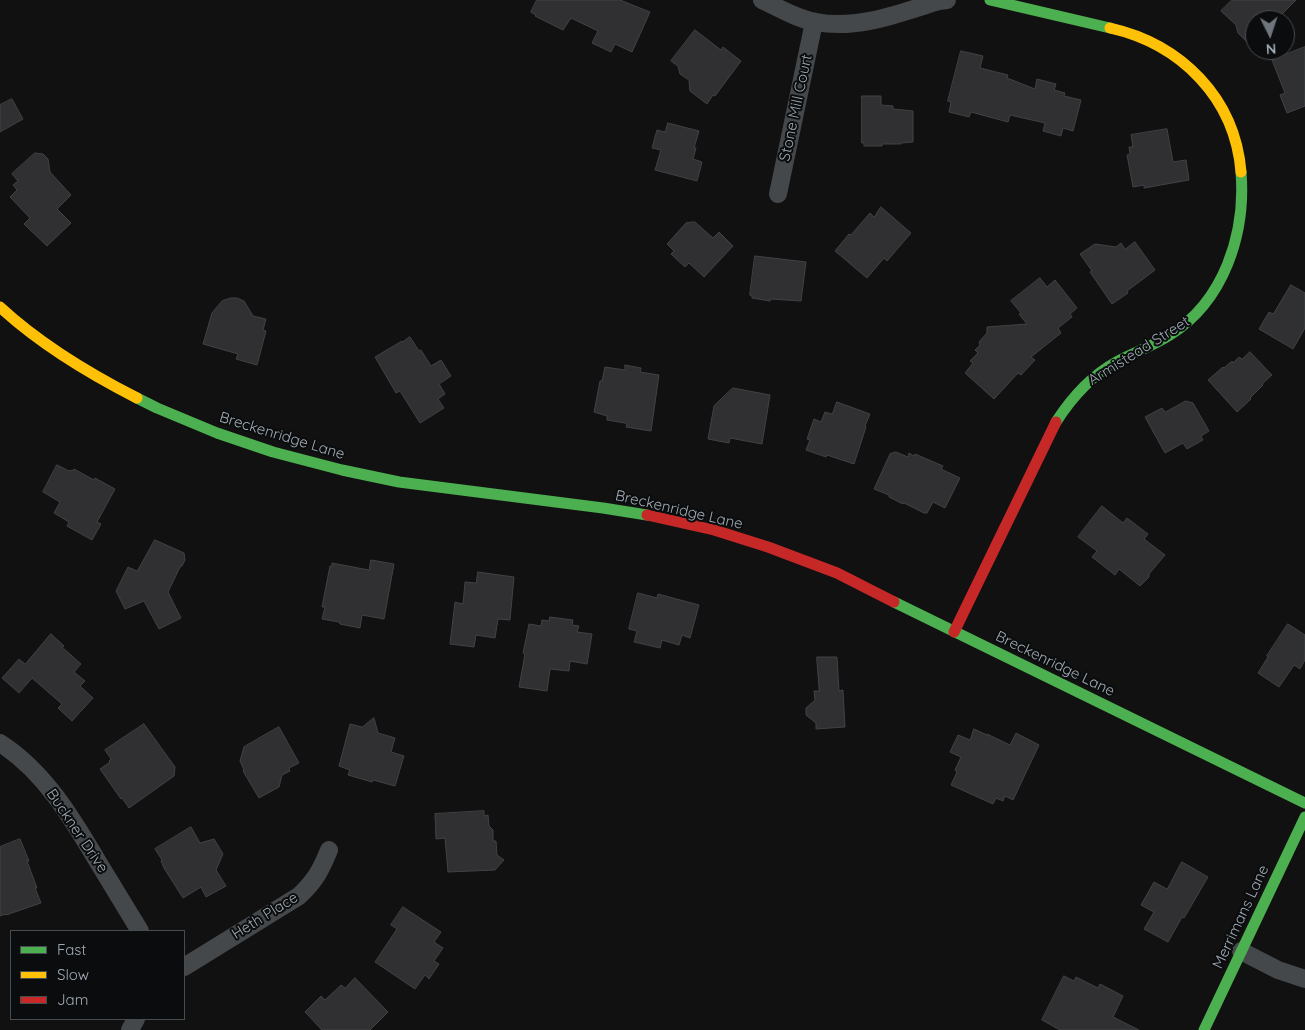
<!DOCTYPE html>
<html>
<head>
<meta charset="utf-8">
<style>
	body { margin:0 }
	#map { position:relative; width:1305px; height:1030px; overflow:hidden; background:#111; font-family:Quicksand,sans-serif }
	canvas { display:block }
	.legend { position:absolute; left:10px; top:930px; width:175px; height:90px; box-sizing:border-box; background:#0b0c0d; border:1px solid #474c50; margin:0; padding:6px 9px; list-style:none; font-size:15px; color:#a0abb5 }
	.legend li { display:flex; align-items:center; gap:10px; height:25px }
	.legend b { width:25px; border:1px solid #474c50 }
	.north { position:absolute; left:1245px; top:10px; width:50px; height:50px; box-sizing:border-box; background:#0b0c0d; border:1px solid #474c50; border-radius:50%; rotate:176deg; font-size:14px; font-weight:700; line-height:20px; text-align:center; color:#a0abb5 }
	.north::after { content:''; display:block; margin:auto; width:18px; height:22px; background:#6e757c; clip-path:polygon(50% 0,100% 100%,50% 72%,0 100%) }
</style>
</head>
<body>
<div id="map">
<canvas width="1305" height="1030"></canvas>
<ul class="legend">
<li><b style="height:6px;background:#4caf50"></b>Fast</li>
<li><b style="height:6px;background:#ffc107"></b>Slow</li>
<li><b style="height:6px;background:#c62828"></b>Jam</li>
</ul>
<div class="north">N</div>
</div>
<script>
const ctx = document.querySelector('canvas').getContext('2d');
ctx.lineJoin = 'round';
function paint(path, color) { ctx.fillStyle = color; ctx.fill(path, 'evenodd'); }
function strokePath(path, color, width, dash) { ctx.strokeStyle = color; ctx.lineWidth = width; ctx.lineCap = dash ? 'butt' : 'round'; ctx.setLineDash(dash || []); ctx.stroke(path); }
function write(font, color, halo, rows, align = 'center') {
  ctx.font = font + ' Quicksand,sans-serif'; ctx.lineWidth = 4; ctx.setLineDash([]); ctx.textBaseline = 'middle'; ctx.strokeStyle = halo; ctx.fillStyle = color; for (const [text, x, y, turn = 0] of rows) {
    ctx.save(); ctx.translate(x, y); ctx.rotate((+turn || 0) * Math.PI / 180); ctx.textAlign = isNaN(turn) ? turn : align; if (halo) ctx.strokeText(text, 0, 0); ctx.fillText(text, 0, 0); ctx.restore();
  }
}
const building = new Path2D(`
	M537,0H620L650,12L632,52L615,44L611,52L592,43L598,31L571,18L563,30L535,16L536,15L531,12Z
	M1232,0H1296L1276,20H1255V50L1238,33L1236,25L1221,11Z
	M695,30L721,50L723,47L741,61L715,96L713,95L707,104L690,91L689,80L680,74L678,66L671,61Z
	M1305,47V106L1287,113L1280,95L1285,93L1272,60Z
	M961,51L983,56L980,68L1008,75L1007,78L1035,89L1037,79L1056,84L1054,90L1065,93L1064,96L1081,100L1073,131L1063,128L1061,136L1043,131L1045,123L1010,115L1008,122L971,112L969,117L949,112L951,102L948,101Z
	M862,96H881V105L893,106V109L913,111V142L901,143V144H882V146H864V143H862Z
	M12,99L23,119L0,132V105Z
	M668,123L699,131L694,148H696L693,159L702,162L697,181L655,170L661,150L652,148L657,130L665,132Z
	M1167,129L1173,162L1186,160L1189,180L1144,188V185L1133,187L1127,155L1130,154L1129,147H1133L1131,135Z
	M35,153L43,154L48,159L50,172L71,195L57,209L71,223L47,246L24,224L30,218L10,197L17,190L13,185L18,181L12,174Z
	M881,207L911,233L887,261L884,258L867,278L835,251L849,234L851,235L870,213L874,217Z
	M695,222L713,238L719,232L733,246L704,277L689,263L685,267L671,254L674,251L667,244L686,223Z
	M1135,242L1155,270L1127,291L1128,293L1112,304L1090,272L1092,271L1080,254L1095,244L1116,247L1121,243L1125,249Z
	M755,256L806,262L801,301L771,299L770,301L752,298V296L750,295Z
	M1040,278L1047,287L1055,280L1077,308L1070,314L1072,317L1058,328L1061,333L1031,357L1035,360L1021,375L1018,373L994,399L965,373L973,363L970,361L978,353L975,350L980,345L979,342L987,333V327L1027,324L1019,314L1021,313L1011,301Z
	M1291,285L1305,293V328L1293,349L1259,329L1269,312L1273,314Z
	M231,298H237L244,301L253,316L266,319L263,330L266,331L257,365L236,359L238,354L203,344L212,313L222,301Z
	M410,337L419,351L421,350L431,366L441,360L451,376L439,384L445,394L438,399L444,408L420,423L400,391L396,393L375,357L402,341V342Z
	M1250,352L1272,375L1262,384L1263,385L1250,398L1251,399L1237,412L1208,380L1223,367L1224,368L1232,361L1233,363L1239,357L1242,359Z
	M625,365L641,368L640,372L659,375L651,431L626,427L627,424L625,423L607,420V416L594,412L600,381H602L605,367L625,370Z
	M733,388L770,395L762,444L730,438L729,443L708,439L714,406Z
	M1186,401L1193,403L1209,431L1201,436L1203,440L1187,449L1183,443L1165,453L1145,417L1162,408L1165,412Z
	M837,402L870,414L865,426L866,427L854,464L827,455L826,457L806,450L810,440L807,439L814,419L821,422L825,412L832,414Z
	M896,452L908,457L909,453L914,456L915,454L943,466L941,469L960,478L945,508L933,502L927,513H924L904,503L903,504L889,497V495L874,489L890,454Z
	M57,465L69,471L70,470L72,471L74,469L94,480L95,478L115,489L97,522L101,524L92,540L67,526L69,522L54,513L60,502L43,492Z
	M1102,506L1123,523L1127,518L1148,534L1144,539L1165,555L1149,574V577L1140,586L1119,569L1115,575L1092,557L1097,551L1078,537Z
	M155,540L184,553L185,560L182,566L180,567L168,592L181,618L159,629L144,601L125,609L116,591L128,567L137,571Z
	M371,560L394,564L384,619L362,615L360,628L340,624L339,622L322,619L325,607H322L330,566H332V563L369,570Z
	M478,572L514,577L510,620L498,619L495,638L476,635L474,647L450,644L455,602L463,604L465,582L476,583Z
	M638,593L657,598L658,594L699,605L690,638L682,635L679,645L662,640L660,648L634,642L637,631L629,629Z
	M550,617L573,620L572,625L579,626L577,632L592,634L587,664L570,661L569,671L550,669L547,691L519,687L525,654L523,653L529,624L541,626L542,620L549,621Z
	M1288,624L1305,635V660L1300,669L1294,665L1279,687L1258,673L1268,657L1267,656Z
	M51,634L64,646L62,647L81,664L74,672L85,681L80,686L93,698L72,721L58,708L62,704L32,678L19,693L2,678L19,659L25,664Z
	M817,657H837L839,691L843,690L845,727L816,729V723L806,715V708L815,700L814,691H819Z
	M374,718L378,733L395,738L391,752L404,756L395,786L373,780L372,782L348,775L350,770L339,766L350,724L362,727Z
	M144,724L175,767L174,776L129,808L122,798L121,799L100,769L110,762L109,761L111,759L105,750Z
	M279,727L299,763L289,768L290,771L282,775L279,787L259,798L243,771L244,770L240,761L244,747Z
	M974,729L987,735V734L1010,745L1016,733L1039,745L1013,800L1005,796L1003,801L996,798L993,804L951,785L957,772L955,770L961,757L950,752L958,735L970,740Z
	M484,811V816L488,815L489,826L493,830V841H496L497,855L504,860L495,870L448,872L445,838L436,839L435,814Z
	M191,827L200,843L214,839L223,854L216,870L226,886L206,897L201,887L183,898L164,868L161,861L162,860L155,849Z
	M20,839L29,861H27L37,888H35L41,903L6,915V914L0,916V847Z
	M1182,862L1208,877L1184,918L1182,917L1168,942L1144,929L1154,912L1141,905L1154,882L1167,889Z
	M403,907L441,932L434,942L443,948L434,961L439,964L429,979L425,975L415,989L375,962L397,929L391,925Z
	M1064,976L1074,981L1076,977L1098,988L1100,984L1123,996L1113,1017L1139,1030H1060L1042,1020Z
	M355,978L388,1012L370,1030H322L305,1012L321,996L325,1000L341,985L345,988Z`);
const street = new Path2D(`
	M762,0C779,8 797,19 816,22C858,30 900,13 939,1L947,0
	M778,194L814,22
	M0,743C44,771 72,818 98,862C112,885 126,908 140,931
	M1241,951L1278,970L1305,979
	M184,967L299,896C315,881 321,870 329,850
	M130,1030L136,1019`);
const fast = new Path2D(`
	M990,0L1110,28
	M137,398L157,408L217,433L273,452L342,470L399,482L603,508L647,515
	M1056,422C1072,397 1092,375 1118,361C1135,352 1153,346 1170,335C1224,301 1246,234 1241,172
	M894,602L1305,803
	M1204,1030L1305,817`);
const slow = new Path2D(`
	M1110,28C1181,44 1235,98 1241,172
	M0,307C40,344 88,373 137,398`);
const jam = new Path2D(`
	M647,515L714,530L768,547L837,573L894,602
	M954,632L1056,422`);
const streetNames = [
	["Stone Mill Court",796,108,-78],
	["Armistead Street",1139,351,-32],
	["Breckenridge Lane",282,436,17],
	["Breckenridge Lane",679,510,13],
	["Breckenridge Lane",1055,664,26],
	["Buckner Drive",77,831,56],
	["Heth Place",265,916,-32],
	["Merrimans Lane",1241,917,-65]
];
paint(building, '#303032');
strokePath(building, '#3f4345', 1);
strokePath(street, '#45484b', 18);
strokePath(fast, '#4caf50', 11);
strokePath(slow, '#ffc107', 11);
strokePath(jam, '#c62828', 11);
write('15px', '#a0abb5', '#0b0c0d', streetNames);
</script>
</body>
</html>
